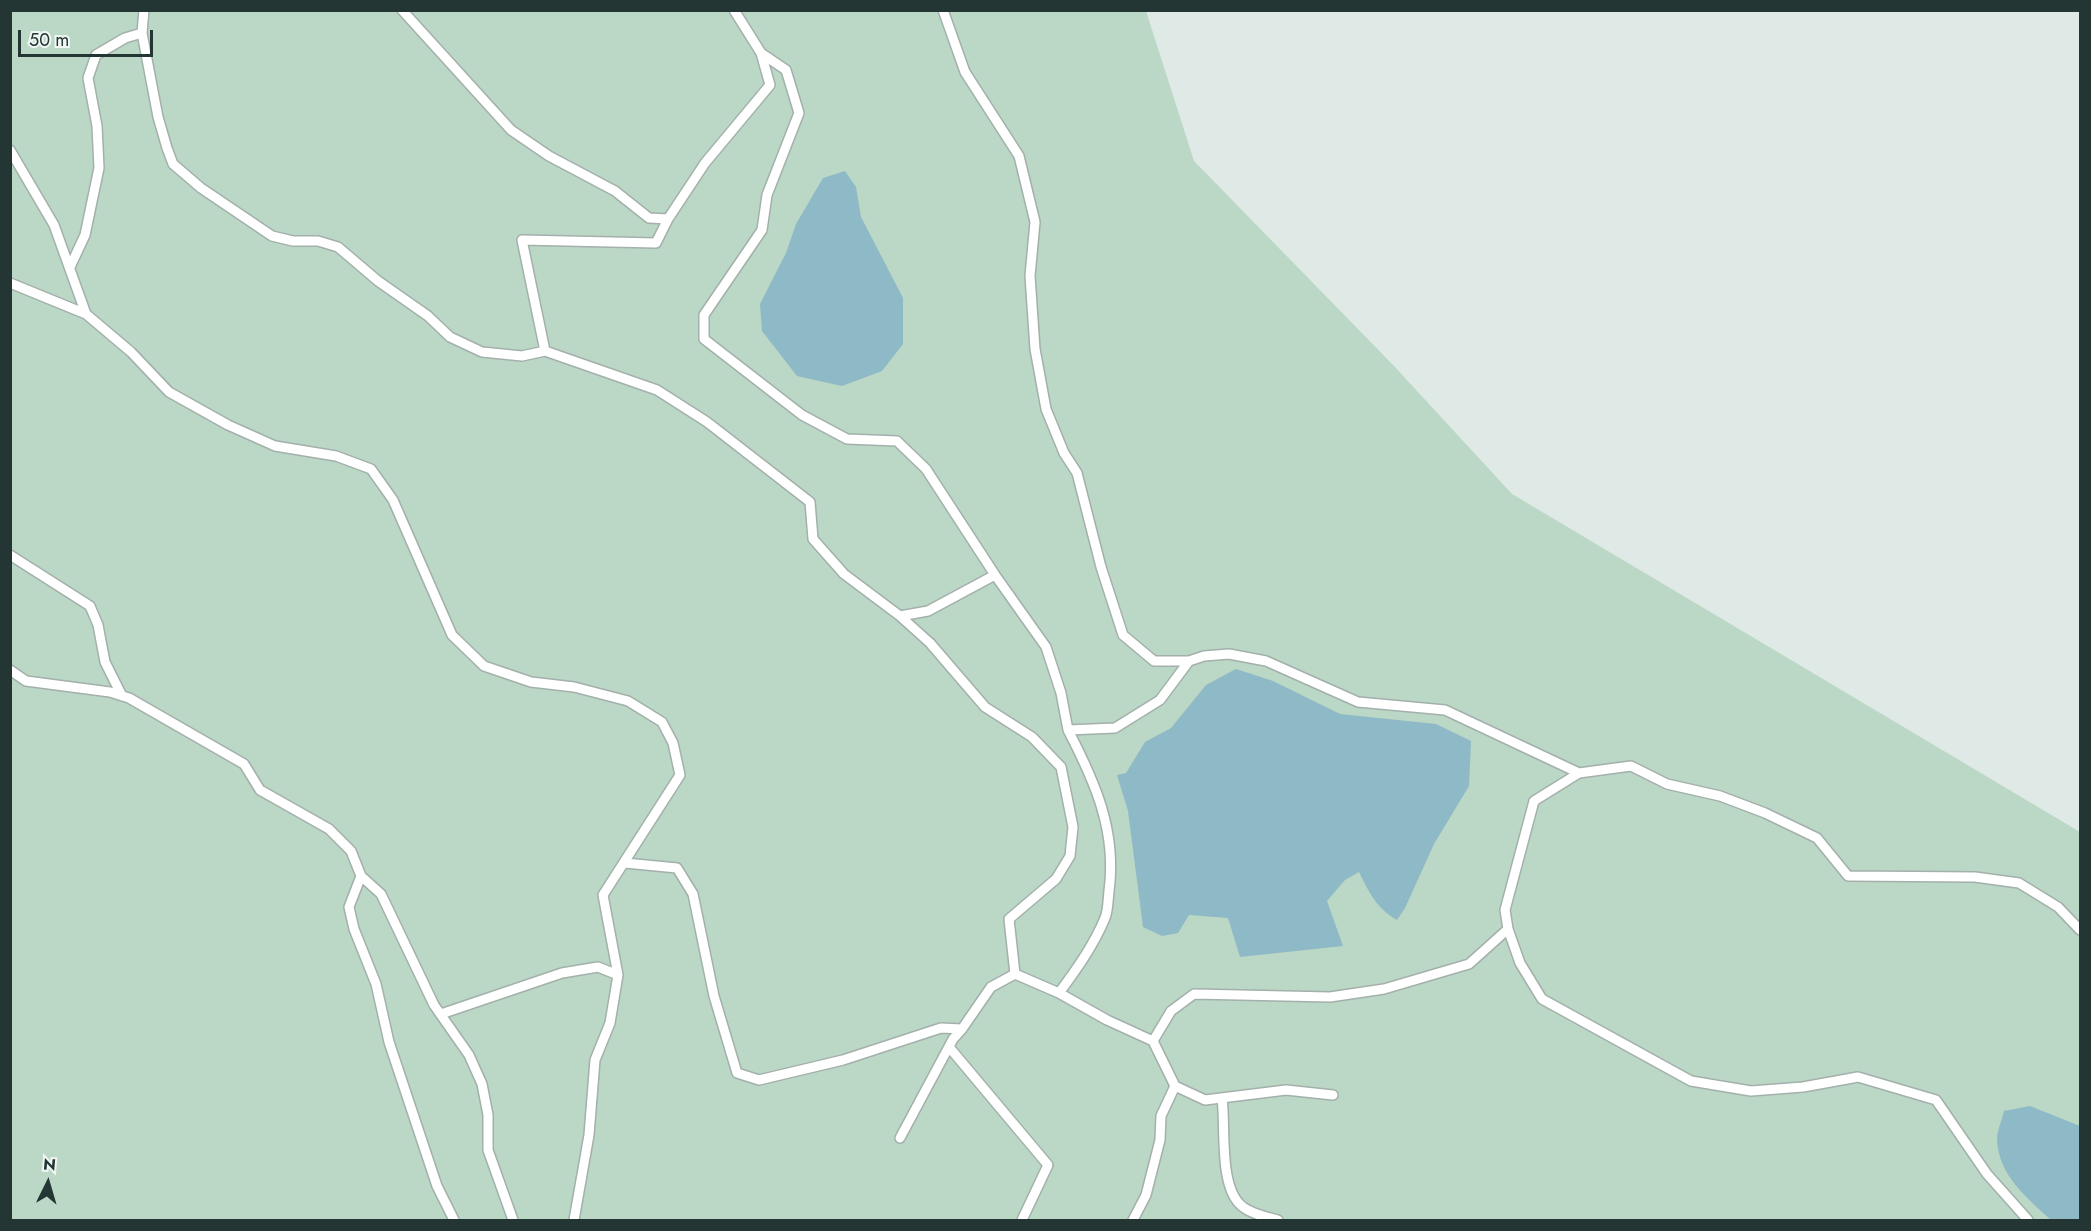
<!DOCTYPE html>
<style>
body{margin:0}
#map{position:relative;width:2091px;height:1231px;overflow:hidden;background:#dfe9e5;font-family:Jost,sans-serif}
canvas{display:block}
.frame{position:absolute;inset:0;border:12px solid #233633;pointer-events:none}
.north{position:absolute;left:18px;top:1153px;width:60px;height:60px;-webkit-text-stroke:4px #eff6f3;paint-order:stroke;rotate:5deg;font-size:16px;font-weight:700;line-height:24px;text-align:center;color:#233633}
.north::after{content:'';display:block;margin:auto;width:21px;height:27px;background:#233633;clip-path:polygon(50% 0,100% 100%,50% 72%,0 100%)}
.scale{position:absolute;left:18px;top:30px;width:135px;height:27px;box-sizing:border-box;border:3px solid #233633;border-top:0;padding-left:8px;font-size:18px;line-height:21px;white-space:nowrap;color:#233633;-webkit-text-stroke:4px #eff6f3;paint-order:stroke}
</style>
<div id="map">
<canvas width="2091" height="1231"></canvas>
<div class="frame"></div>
<div class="north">N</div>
<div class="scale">50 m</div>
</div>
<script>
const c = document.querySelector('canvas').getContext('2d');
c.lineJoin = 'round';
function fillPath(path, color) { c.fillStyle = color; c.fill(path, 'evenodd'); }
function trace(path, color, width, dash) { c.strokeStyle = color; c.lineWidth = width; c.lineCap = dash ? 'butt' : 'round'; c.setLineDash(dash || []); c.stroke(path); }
fillPath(new Path2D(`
 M10 11H1146L1194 161 1394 366 1512 494 2080 832V1220H11Z`), '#bbd7c5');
fillPath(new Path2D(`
 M845 171 856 187 861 217 903 298V344L882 371 842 386 797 376 762 331 760 304 786 253 796 224 823 178Z
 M1236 669 1273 681 1340 714 1436 724 1471 741 1469 786 1434 844 1405 908 1397 920C1376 908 1369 892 1359 872L1345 880 1327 901 1343 946 1240 957 1228 918 1189 915 1178 933 1162 936 1143 927 1128 811 1117 775 1126 773 1145 742 1171 728 1206 685Z
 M2030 1106 2080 1126V1220H2051C2027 1198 1998 1175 1997 1139 1997 1131 2002 1120 2004 1111Z`), '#8eb9c7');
const lane = new Path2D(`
 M144 10 142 33 158 117 167 148 173 164 201 188 272 236 293 241H318L338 247 378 281 428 316 450 337 482 352 522 356 545 351 522 240 656 243 668 219
 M402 10 511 130 549 156 615 191 649 218 668 219 705 163 770 85 761 53 734 10
 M943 10 965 72 1019 156 1035 222 1030 276 1035 349 1046 409 1064 453 1077 473 1101 567 1123 635 1154 661H1189L1204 656 1229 654 1266 661 1358 702 1445 710 1579 773 1631 766 1667 784 1720 796 1765 813 1817 838 1848 876 1975 877 2019 883 2058 907 2080 930
 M761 53 786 70 799 113 767 195 762 230 704 315V339L802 415 847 439 897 441 926 469 995 575 1046 647 1061 693 1068 730 1115 728 1160 700 1189 661
 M10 150 54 225 86 314
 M70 267 85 235 99 168 97 126 88 78 96 55 125 38 142 33
 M10 283 86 314 131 352 169 392 228 425 275 446 336 456 371 469 393 500 452 635 484 666 531 682 574 687 628 701 662 722 673 743 680 775 603 895 618 975
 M545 351 657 390 707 422 810 502 813 539 844 574 900 616 928 611 995 575
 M10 555 90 606 98 625 105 662 122 696
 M900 616 930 643 985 707 1032 737 1061 767 1073 827 1070 856 1056 879 1009 919 1015 974 1059 993C1076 970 1094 945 1105 918 1108 911 1108 900 1109 891 1117 831 1095 782 1068 730
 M10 670 26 681 110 692 129 698 244 764 260 790 329 829 351 851 361 876 349 907 354 929 376 984 389 1042 437 1186 454 1220
 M625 863 677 868 693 894 714 996 737 1073 759 1080 843 1060 941 1028 962 1029 991 987 1015 974
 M361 876 381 894 434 1005 469 1055 482 1084 488 1115V1150L513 1220
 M1508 929 1520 963 1542 999 1691 1081 1751 1091 1803 1087 1858 1077 1936 1100 1987 1174 2028 1220
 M1059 993 1107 1020 1153 1041 1175 1086 1161 1116 1160 1140 1146 1195 1133 1220
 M441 1014 562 973 598 967 618 975 610 1023 595 1060 589 1135 574 1220
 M1153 1041 1171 1011 1194 994 1330 997 1384 989 1469 964 1508 929 1505 910 1534 801 1579 773
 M949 1047 1048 1165 1022 1220
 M1175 1086 1205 1100 1286 1090 1333 1095
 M1222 1098C1226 1126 1218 1189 1243 1207 1252 1214 1266 1217 1278 1220
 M900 1138 953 1039 962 1029`);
trace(lane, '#a3b0ac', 12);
trace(lane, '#fff', 9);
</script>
